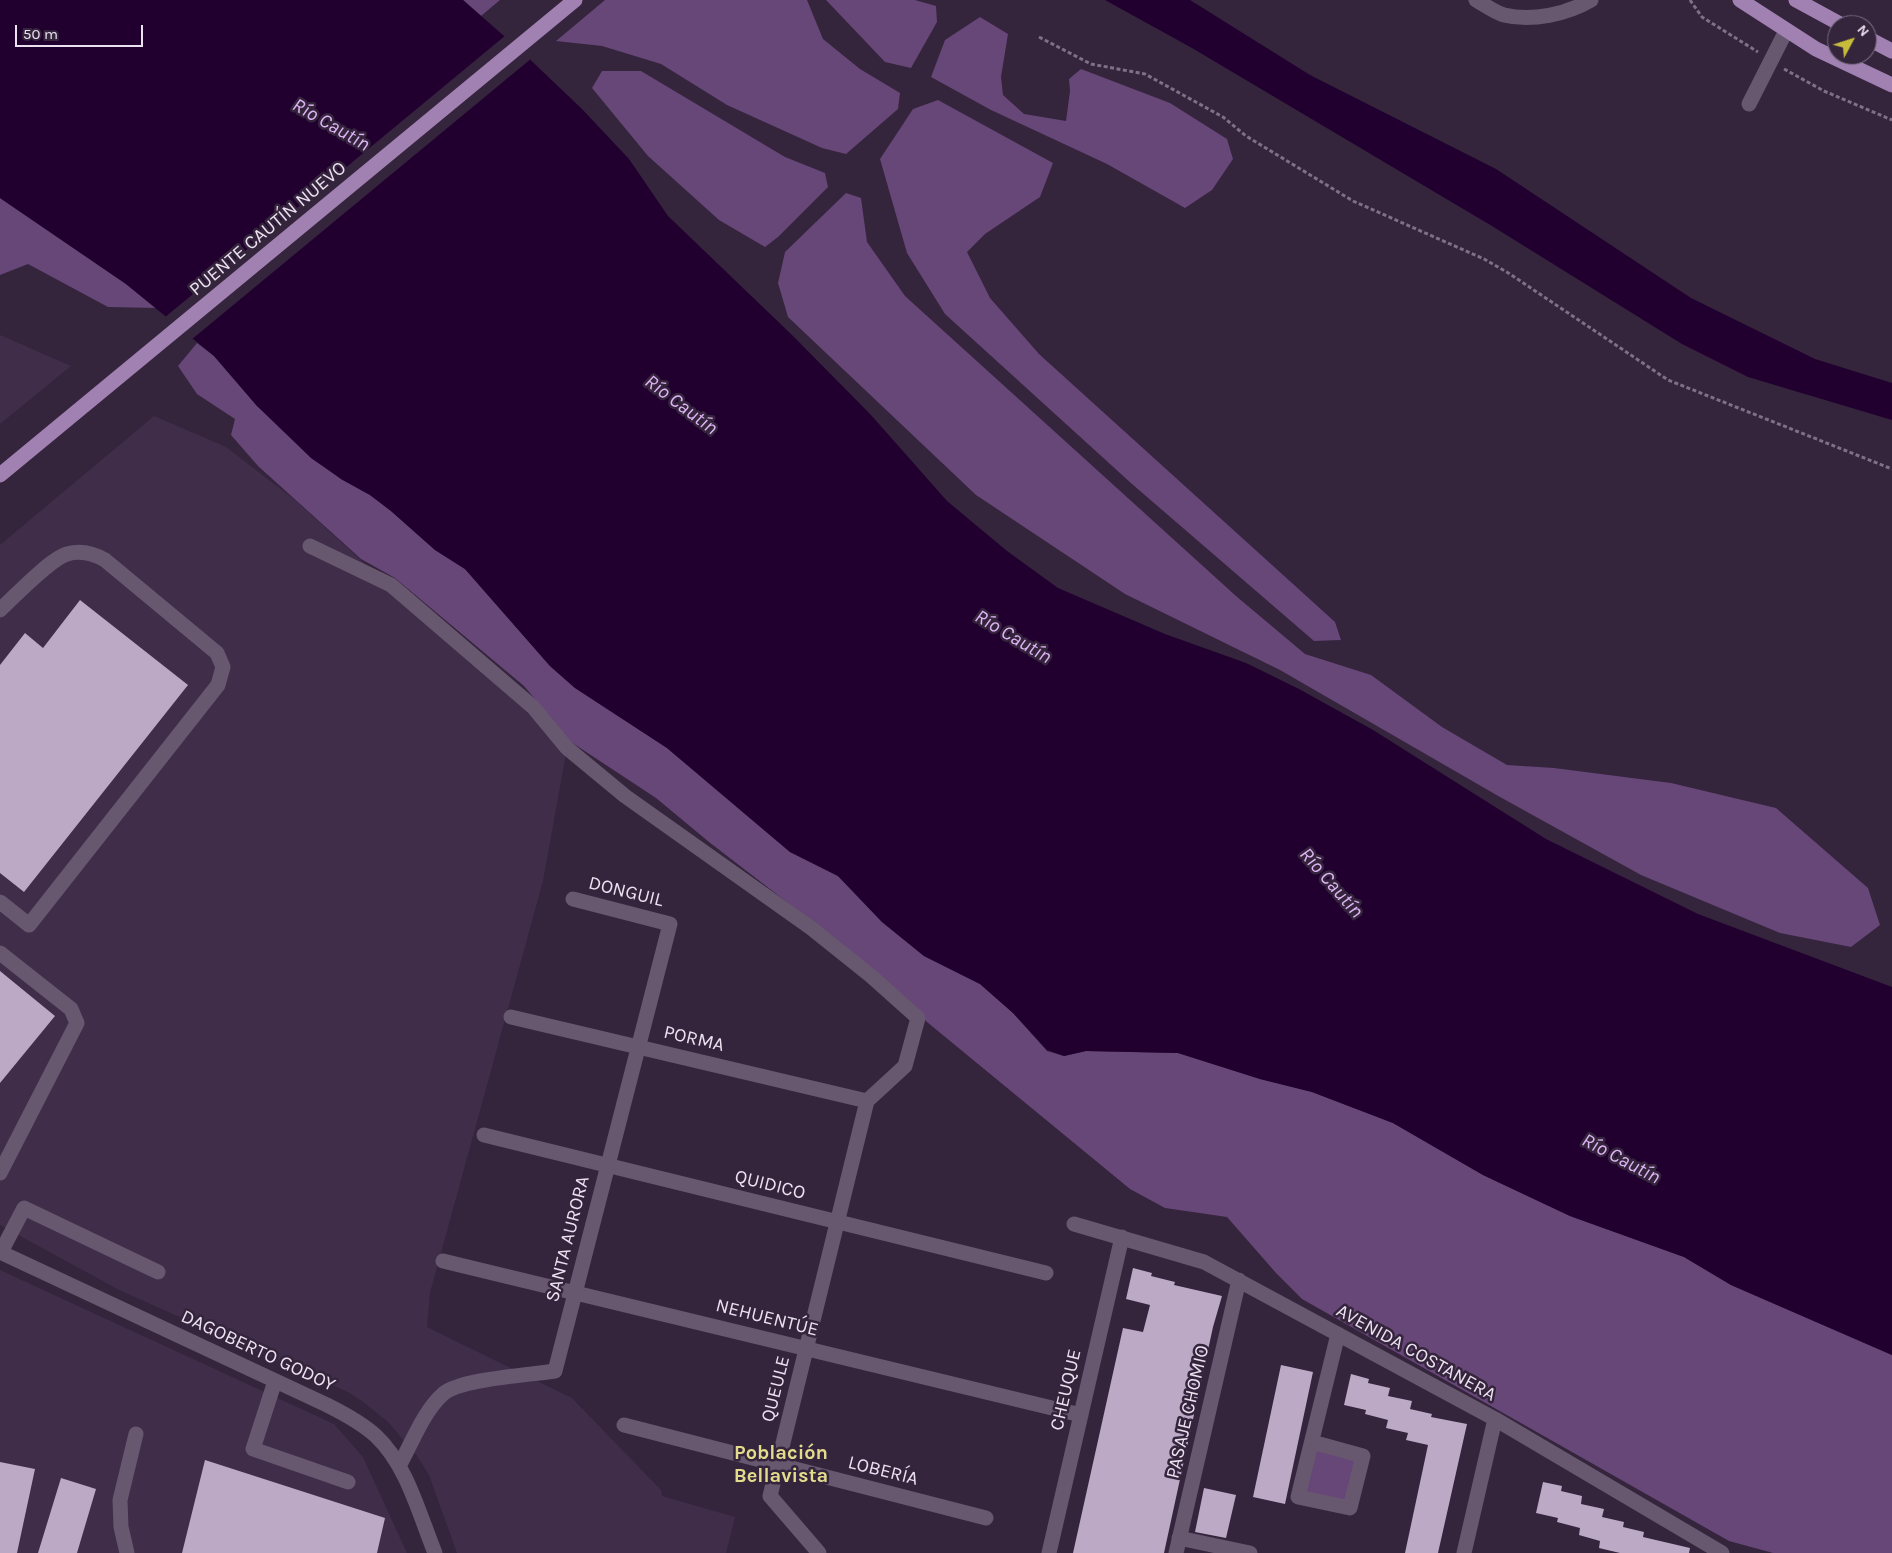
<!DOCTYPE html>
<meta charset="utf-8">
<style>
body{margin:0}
#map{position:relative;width:1892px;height:1553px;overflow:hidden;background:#34243c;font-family:Karla,sans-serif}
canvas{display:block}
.north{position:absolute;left:1827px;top:15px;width:50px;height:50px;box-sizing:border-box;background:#34243c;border:1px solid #7d7084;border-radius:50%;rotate:50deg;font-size:14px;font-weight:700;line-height:20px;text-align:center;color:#ebe1f0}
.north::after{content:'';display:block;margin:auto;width:18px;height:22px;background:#c7bb3b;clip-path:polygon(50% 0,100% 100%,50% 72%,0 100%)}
.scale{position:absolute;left:15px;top:25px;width:128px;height:22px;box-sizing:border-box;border:2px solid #ebe1f0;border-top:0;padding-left:6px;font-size:15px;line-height:18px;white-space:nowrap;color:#ebe1f0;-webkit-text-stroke:4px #34243c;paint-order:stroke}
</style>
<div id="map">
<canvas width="1892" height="1553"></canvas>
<div class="north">N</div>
<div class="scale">50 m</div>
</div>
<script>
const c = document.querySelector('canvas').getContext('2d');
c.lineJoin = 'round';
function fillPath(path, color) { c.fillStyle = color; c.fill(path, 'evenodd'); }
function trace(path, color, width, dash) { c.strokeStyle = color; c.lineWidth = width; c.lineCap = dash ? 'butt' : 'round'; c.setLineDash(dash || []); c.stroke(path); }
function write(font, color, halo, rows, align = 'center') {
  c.font = font + ' Karla,sans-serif'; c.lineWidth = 5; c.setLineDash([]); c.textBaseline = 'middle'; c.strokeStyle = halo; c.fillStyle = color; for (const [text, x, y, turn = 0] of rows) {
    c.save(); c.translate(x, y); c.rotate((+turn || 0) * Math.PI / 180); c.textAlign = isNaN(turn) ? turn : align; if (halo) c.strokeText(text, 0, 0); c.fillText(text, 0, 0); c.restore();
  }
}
fillPath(new Path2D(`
 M0 335 71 366 0 424Z
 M154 416 226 447 295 500 567 748 543 881 430 1293 427 1327 572 1398 661 1490 662 1496 735 1517 726 1553H457L429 1475 417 1456 388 1422 362 1401 348 1392 119 1290 0 1225V545Z
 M0 1270 334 1424 363 1457 407 1553H0Z`), '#402d49');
fillPath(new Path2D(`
 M463 0H500L481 16Z
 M605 0H807L823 39 860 69 900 93 898 109 846 154 822 148 727 105 661 64 602 46 556 41Z
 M826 0H915L936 6 937 22 911 68 885 62Z
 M980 17 1008 34 1001 77 1003 95 1024 114 1066 121 1070 91 1069 79 1081 69 1170 103 1227 139 1233 159 1212 190 1185 208 1107 164 991 110 931 77 945 40Z
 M602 71H641L785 157 825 173 828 187 778 237 765 247 719 220 648 156 592 88Z
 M938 100 1053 163 1040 197 985 234 967 252 990 298 1039 354 1335 622 1341 640 1314 641 1132 484 945 314 907 253 880 159 913 109Z
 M846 193 861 198 867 242 905 296 1236 596 1305 654 1371 675 1442 727 1507 765 1554 768 1671 783 1776 808 1868 888 1880 925 1851 947 1780 933 1641 875 1500 797 1280 670 1125 594 976 495 788 317 778 283 785 252Z
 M0 198 126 284 156 308 108 307 28 264 0 275Z
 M197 343 214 356 257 406 341 479 370 495 391 511 435 550 465 569 550 666 575 688 667 748 790 852 838 876 882 922 924 956 980 984 1013 1013 1047 1051 1064 1056 1086 1051 1178 1053 1260 1079 1312 1092 1393 1123 1483 1175 1570 1216 1684 1257 1731 1285 1892 1355V1553H1773L1729 1541 1302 1299 1276 1273 1227 1217 1165 1208 1130 1189 927 1022 899 993 814 923 709 842 656 798 571 742 524 686 395 578 361 559 258 466 231 435 235 419 197 394 178 366Z
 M1314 1448 1359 1458 1348 1504 1302 1494Z`), '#674678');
fillPath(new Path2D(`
 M0 0H463L520 50 582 109 629 159 668 216 792 335 871 415 947 501 1007 551 1058 588 1165 634 1246 663 1299 689 1373 730 1546 839 1698 914 1892 987V1355L1731 1285 1684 1257 1570 1216 1483 1175 1393 1123 1312 1092 1260 1079 1178 1053 1086 1051 1064 1056 1047 1050 1013 1013 980 984 924 956 882 922 838 876 790 852 667 748 575 688 550 666 465 569 435 550 391 511 370 495 341 479 311 458 257 406 214 356 126 284 0 198Z
 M1105 0H1190L1310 75 1496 169 1691 298 1815 359 1892 383V420L1748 377 1682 344 1492 226 1192 48Z`), '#21002f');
fillPath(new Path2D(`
 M506 35 532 58 191 340 164 318Z`), '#34243c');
fillPath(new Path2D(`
 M80 600 188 685 24 892 0 873V665L25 633 43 648Z
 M0 971 55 1016 0 1083Z
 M1133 1268 1152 1273 1151 1276 1175 1282 1174 1285 1222 1296 1213 1327 1164 1553H1073L1123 1328 1143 1332 1150 1305 1126 1299Z
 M1281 1365 1313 1372 1285 1504 1253 1497Z
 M1351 1374 1369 1379 1368 1383 1390 1388 1388 1396 1412 1401 1410 1409 1432 1414 1431 1417 1467 1424 1438 1553H1405L1428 1445 1406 1440 1408 1433 1386 1428 1388 1420 1365 1414 1366 1410 1344 1405Z
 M205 1460 385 1518 377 1553H182Z
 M0 1462 35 1469 17 1553H0Z
 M61 1478 96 1489 77 1553H38Z
 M1543 1482 1562 1486 1561 1491 1582 1496 1581 1504 1604 1509 1602 1517 1624 1522 1623 1527 1644 1532 1643 1537 1690 1548 1689 1553H1620L1599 1548 1600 1541 1579 1535 1580 1528 1557 1522 1558 1518 1536 1513Z
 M1204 1488 1236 1495 1226 1538 1195 1532Z`), '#bca9c6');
trace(new Path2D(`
 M1690 0 1702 17 1758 52
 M1039 37 1091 64 1145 74 1223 117 1246 136 1353 201 1484 259 1510 274 1668 380 1892 469
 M1784 69 1824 91 1892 120`), '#7e7185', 3, [4, 2.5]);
trace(new Path2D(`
 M1476 0C1485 5 1494 12 1504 15 1532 22 1567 14 1591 0
 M1749 104 1786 31
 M310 546 391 585 533 707 567 748 625 796 811 928 871 976 918 1018 905 1066 867 1101
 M0 610C15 596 50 559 67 554 80 550 93 553 105 560L217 653 223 667 218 685 29 925 0 902
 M0 953 71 1009 77 1023 0 1173
 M511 1017 867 1101
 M484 1135 1046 1273
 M1074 1224 1204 1262 1495 1419 1722 1553
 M0 1252 327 1405C345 1414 362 1423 376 1436 407 1465 419 1514 435 1553
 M1 1252 24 1208 158 1272
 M443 1261 1081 1415
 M275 1381 253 1449 348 1482
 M624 1425 986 1518
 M1312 1442 1363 1456 1350 1508 1298 1497 1338 1334
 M399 1466C412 1443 423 1412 443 1394 460 1379 530 1375 555 1371L670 924 573 899
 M1179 1538 1250 1553
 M127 1553 121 1527 120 1500 136 1434
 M819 1553 770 1496 867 1101
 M1049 1553 1122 1237
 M1176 1553 1239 1280
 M1464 1553 1495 1419`), '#67576f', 15);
trace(new Path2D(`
 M1740 0 1816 49 1892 85
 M1796 0 1842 25
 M1867 38 1892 51
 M0 475 575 0`), '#a180b2', 15);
write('19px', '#ebe1f0', '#34243c', [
 ["PUENTE CAUTÍN NUEVO",268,229,-40],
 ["DONGUIL",626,892,14],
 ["PORMA",694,1039,13],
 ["QUIDICO",770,1185,14],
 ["SANTA AURORA",568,1239,-76],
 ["NEHUENTÚE",767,1318,14],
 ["DAGOBERTO GODOY",258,1351,25],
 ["AVENIDA COSTANERA",1416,1353,29],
 ["QUEULE",776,1389,-76],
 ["CHEUQUE",1066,1390,-77],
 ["PASAJE CHOMIO",1188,1412,-77],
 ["LOBERÍA",883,1471,14]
]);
write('italic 20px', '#dfb4f5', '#34243c', [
 ["Río Cautín",331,125,30],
 ["Río Cautín",681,405,37],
 ["Río Cautín",1013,637,31],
 ["Río Cautín",1331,883,49],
 ["Río Cautín",1621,1159,28]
]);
write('bold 20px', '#e3dc8d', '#34243c', [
 ["Población",781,1453],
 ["Bellavista",781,1476]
]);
</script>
